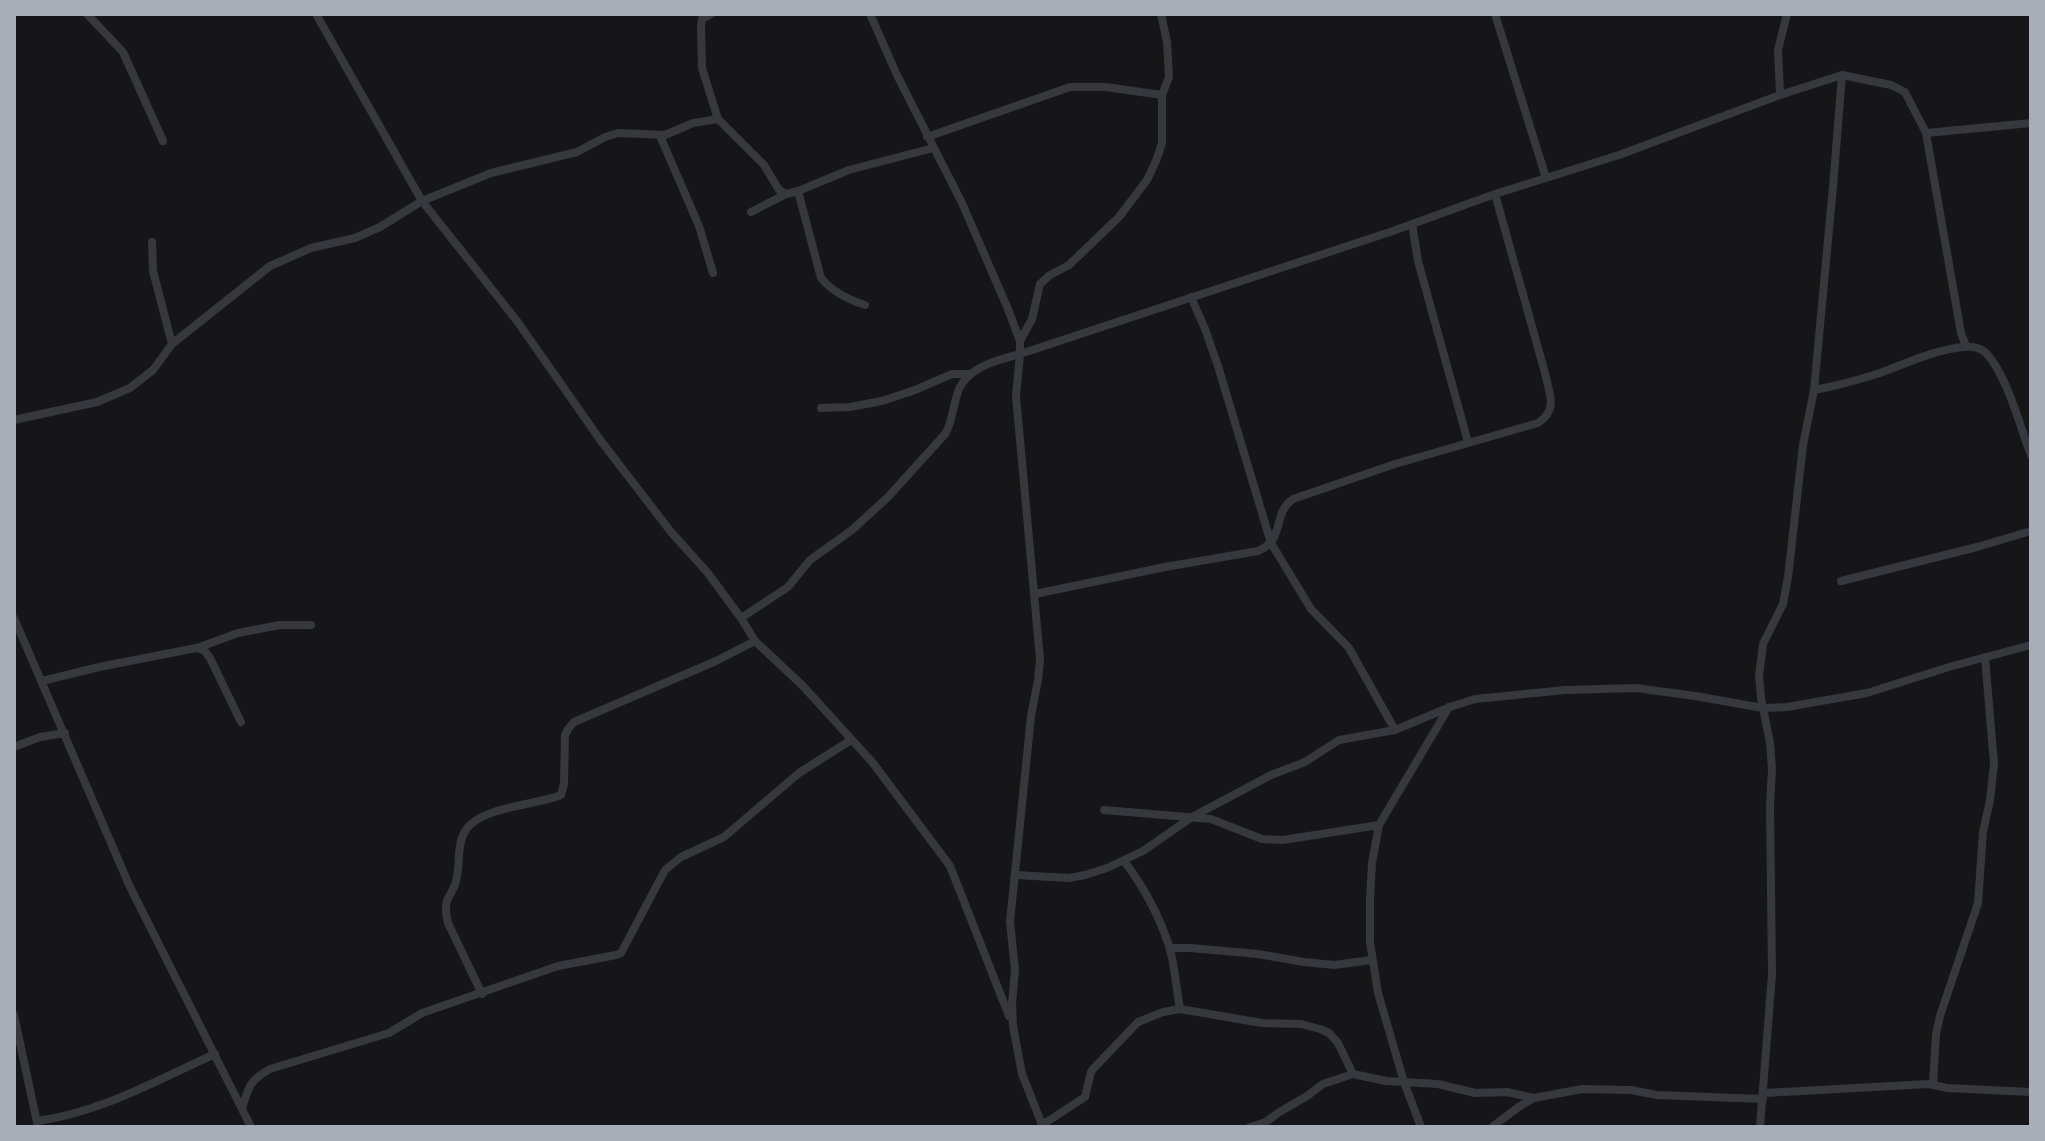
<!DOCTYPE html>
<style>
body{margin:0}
#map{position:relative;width:2045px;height:1141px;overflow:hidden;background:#161618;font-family:"Open Sans",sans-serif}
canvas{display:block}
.frame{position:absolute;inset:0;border:16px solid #a8adb8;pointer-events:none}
</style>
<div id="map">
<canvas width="2045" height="1141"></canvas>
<div class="frame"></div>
</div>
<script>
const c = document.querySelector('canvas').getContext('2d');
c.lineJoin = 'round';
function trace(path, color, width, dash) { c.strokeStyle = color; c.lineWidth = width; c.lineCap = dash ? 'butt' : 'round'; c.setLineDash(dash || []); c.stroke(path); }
trace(new Path2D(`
 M87 14 123 52 163 141
 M316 14 422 201 517 321 601 441 671 532 707 572 741 618 755 641 803 686 873 763 950 866 1009 1016
 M711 14 702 19 701 26 702 68 718 119
 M1495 14 1546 178
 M1780 95 1842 75 1891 85 1905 92 1926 133 1961 333 1966 346
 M1926 133 2031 123
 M660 136 699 226 713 273
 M927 137 1070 87H1106L1162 95
 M798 191 821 278C832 291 849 300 865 305
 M751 212 786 194
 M1412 224 1418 261 1468 442
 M152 242 153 271 172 344
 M1191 297 1205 329 1218 366 1271 543 1311 609 1349 648 1395 730
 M1020 341 1032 319 1040 284 1050 275 1069 265 1119 217 1147 180 1156 161 1162 143V95L1169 77 1167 42 1161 14
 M1814 390C1836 386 1858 380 1880 373 1907 363 1934 350 1963 347 1971 346 1980 347 1986 353 2007 375 2020 427 2031 455
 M821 408 850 407 882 401 915 390 952 374H970
 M14 420 97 402 130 388 153 370 172 344 270 266 311 248 355 238 380 227 422 201 491 173 577 152 605 137 618 133 665 135 693 123 718 119 764 165 779 190 786 194 798 191 849 170 933 148
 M1841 581 1977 547 2031 531
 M1035 594 1165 567 1258 551C1286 539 1272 513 1293 499L1395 464 1538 423C1559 409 1549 394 1545 373L1495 194
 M14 618 130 887 251 1127
 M741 618 788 587 810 560 852 530 888 497 946 433C952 420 953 408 957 395 964 368 997 360 1020 354V341L1008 309 962 203 897 75 870 14
 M197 648 238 633 280 625H311
 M42 681 99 667 196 648 204 650 210 658 241 722
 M14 747 40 737 65 733
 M1104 810 1211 819 1262 839 1283 840 1379 825
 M1124 861C1143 886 1159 915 1169 946 1175 965 1176 988 1180 1009
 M1016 875 1069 878 1085 875 1107 868 1143 851 1192 817 1271 775 1305 762 1339 740 1395 730 1450 707 1475 699 1565 690 1636 688 1695 696 1763 708 1787 707 1867 693 1949 667 2031 645
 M1170 948H1191L1258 954 1304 962 1334 965 1372 960
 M482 994 448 923C441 893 454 899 457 876 460 862 457 846 464 833 478 806 534 806 561 795L564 784 565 735 568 729 574 722 716 661 755 641
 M14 1015 38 1127
 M1933 1084 1936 1034 1940 1016 1978 903 1983 832 1990 800 1994 764 1985 657
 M1764 1093 1929 1084 1947 1088 2031 1092
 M242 1109C248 1087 250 1080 270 1069L389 1033 422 1013 558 966 616 955 621 953 665 870 681 857 724 837 799 773 851 740
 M37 1121C100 1113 157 1080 215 1054
 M1042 1125 1085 1097 1091 1072 1094 1068 1138 1022 1163 1012 1180 1009 1262 1023 1301 1024 1320 1029 1329 1033 1338 1043 1353 1074
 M1043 1127 1022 1074 1013 1026 1012 1004 1015 970 1010 922 1031 716 1038 680 1040 659 1016 396 1020 354 1390 232 1495 194 1619 155 1780 95 1778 50 1787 14
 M1250 1127 1266 1122 1278 1113 1307 1096 1323 1084 1353 1074 1386 1081 1438 1084 1475 1093 1507 1092 1534 1098
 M1421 1127 1404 1082 1378 993 1370 942V899L1372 863 1379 825 1449 707
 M1492 1127 1520 1106 1534 1098 1582 1089 1631 1090 1657 1095 1763 1099
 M1760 1127 1772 974 1770 805 1772 769 1770 743 1761 698 1759 676 1763 644 1783 604 1788 577 1803 445 1814 390 1833 187 1842 75`), '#37383d', 8);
</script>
